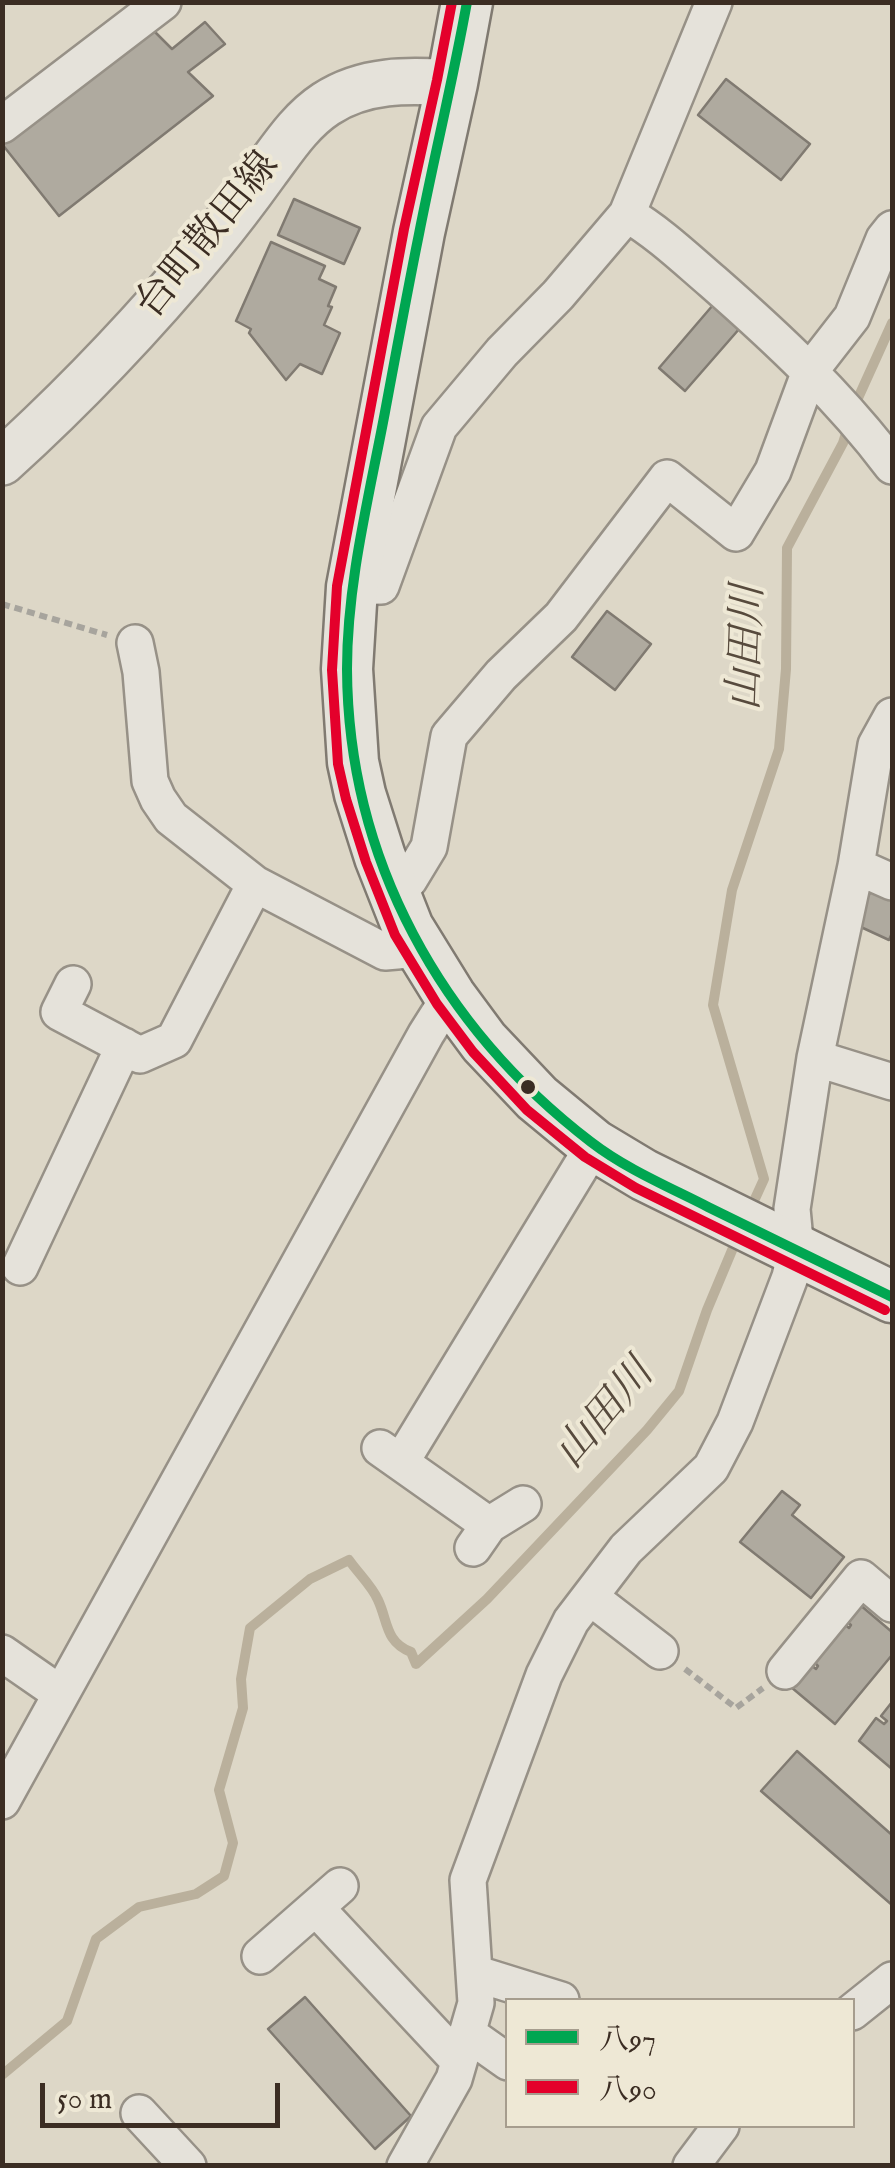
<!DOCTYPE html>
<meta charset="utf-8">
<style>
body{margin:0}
#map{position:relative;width:895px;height:2168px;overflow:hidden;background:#ddd7c7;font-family:"IM FELL English","Noto Serif JP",serif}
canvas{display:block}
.frame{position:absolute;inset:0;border:5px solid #3b2d23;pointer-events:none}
.legend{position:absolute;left:505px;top:1998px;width:350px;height:130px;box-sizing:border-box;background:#eee8d5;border:2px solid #a69d8e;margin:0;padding:12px 18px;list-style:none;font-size:30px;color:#3b2d23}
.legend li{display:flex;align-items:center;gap:20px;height:50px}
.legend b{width:50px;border:2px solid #a69d8e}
.scale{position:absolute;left:40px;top:2083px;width:240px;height:45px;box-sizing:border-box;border:5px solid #3b2d23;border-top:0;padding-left:12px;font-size:30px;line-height:35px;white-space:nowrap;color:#3b2d23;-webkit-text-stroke:8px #eee8d5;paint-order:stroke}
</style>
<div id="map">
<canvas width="895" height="2168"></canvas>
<div class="frame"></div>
<ul class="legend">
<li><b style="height:12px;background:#00a651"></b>八97</li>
<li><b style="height:12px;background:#e4002b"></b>八90</li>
</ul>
<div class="scale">50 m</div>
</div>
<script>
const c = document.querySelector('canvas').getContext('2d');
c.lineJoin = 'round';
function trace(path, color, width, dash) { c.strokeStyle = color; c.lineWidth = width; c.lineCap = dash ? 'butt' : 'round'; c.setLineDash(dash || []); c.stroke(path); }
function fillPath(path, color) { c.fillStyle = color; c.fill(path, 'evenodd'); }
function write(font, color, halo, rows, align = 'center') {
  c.font = font + ' "IM FELL English","Noto Serif JP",serif'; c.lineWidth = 8; c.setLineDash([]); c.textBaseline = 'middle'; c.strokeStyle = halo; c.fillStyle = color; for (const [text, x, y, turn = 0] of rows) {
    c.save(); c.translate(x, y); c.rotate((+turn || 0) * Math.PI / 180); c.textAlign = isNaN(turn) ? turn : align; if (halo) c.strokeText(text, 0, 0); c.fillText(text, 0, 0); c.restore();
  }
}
trace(new Path2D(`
 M854 407 892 323
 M749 1212 764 1179 713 1005 732 890 779 749 786 669 787 548 843 443 849 424
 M2 2075 67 2021 96 1939 139 1907 196 1894 224 1876 233 1843 219 1790 243 1708 241 1679 250 1628 310 1579 349 1560C358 1573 372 1586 378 1600 388 1621 385 1642 411 1652L416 1664 487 1599 647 1430 679 1391 707 1310 738 1236`), '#bab09c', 10);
const building = new Path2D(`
 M205 22 225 44 188 72 213 96 59 216 2 144V138L148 25 172 49Z
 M726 79 810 144 781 180 698 115Z
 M294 199 360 228 344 264 278 235Z
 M271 242 325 266 319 279 336 287 328 306 332 307 324 325 340 333 322 374 300 364 286 380 249 333 251 329 236 321Z
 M713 305 740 328 685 391 659 368Z
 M607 611 651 644 615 690 572 657Z
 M872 889 892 898V933L889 940 850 922 866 900Z
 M782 1491 800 1505 792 1515 844 1557 811 1598 740 1542Z
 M859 1604 892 1632V1655L835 1724 791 1687 807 1662 816 1669 818 1666 813 1661 842 1622 849 1628 851 1625 846 1621Z
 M892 1702V1769L859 1741 876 1718 884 1724 887 1721 881 1716Z
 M797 1751 892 1835V1905L761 1791Z
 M305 1997 411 2116 375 2149 268 2029Z`);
fillPath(building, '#afaa9f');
trace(building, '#807a71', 2.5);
const minor = new Path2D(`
 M2 125 163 2
 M627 214C659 233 685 258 713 282 778 339 840 397 892 466
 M352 587 381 586 439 427 502 352 558 295 627 214 714 2
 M135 643 141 672 150 781 158 799 171 818 255 884 385 952 420 949
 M856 866 892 882
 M394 894 409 880 429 847 449 736 501 675 561 617 667 478 736 533 773 471 810 371 852 317 884 239 892 229
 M73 984 59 1012 140 1055 174 1040 255 884
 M815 1058 892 1082
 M20 1267 124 1046
 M380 1448 489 1525
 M401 1462 594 1145
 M473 1548 489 1525 523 1504
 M590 1597 660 1651
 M2 1653 61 1694
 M785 1671 861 1578 892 1604
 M2 1801 426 1034 450 996
 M316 1908 459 2061
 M260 1956 340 1886
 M474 1973 561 2000
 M852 2012 892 1980
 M467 2033 508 2062
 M139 2113 188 2166
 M405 2166 454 2079 476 2003 468 1880 544 1675 571 1621 626 1549 711 1468 735 1422 790 1277 796 1251 792 1209 815 1058 856 866 876 745 892 716
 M691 2166 721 2126`);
const tertiary = new Path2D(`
 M2 462C76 395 145 322 209 245 228 222 247 197 265 172 283 148 300 121 326 104 364 79 408 80 452 83`);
const secondary = new Path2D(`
 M467 2 452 83 419 232 352 587 347 669 353 762 360 794 380 857 408 928 450 996 484 1042 537 1098 594 1145 644 1175 892 1297`);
trace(minor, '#979187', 40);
trace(tertiary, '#979187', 50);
trace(secondary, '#807a71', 55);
trace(new Path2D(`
 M2 604 107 635
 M685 1669 736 1708 763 1688`), '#a7a49d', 6, [8, 5]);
trace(minor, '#e5e2da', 35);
trace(tertiary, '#e5e2da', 45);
trace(secondary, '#e5e2da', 50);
trace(new Path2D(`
 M467 2C453 80 434 157 419 234 407 293 396 353 385 412 369 497 347 583 347 669 348 860 441 1027 591 1142 626 1169 669 1187 708 1207 769 1237 831 1267 892 1297`), '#00a651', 10);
trace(new Path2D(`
 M452 2 437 80 404 229 337 586 332 670 338 764 346 799 366 862 395 935 437 1004 473 1052 527 1110 585 1157 636 1188 885 1310`), '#e4002b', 10);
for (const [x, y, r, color] of [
 [528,1087,9,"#3b2d23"]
]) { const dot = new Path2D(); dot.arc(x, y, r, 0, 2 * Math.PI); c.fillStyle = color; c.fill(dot); trace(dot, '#eee8d5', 4); }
write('40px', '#3b2d23', '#eee8d5', [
 ["台町散田線",210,237,-51]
]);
write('italic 42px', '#574a3d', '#eee8d5', [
 ["山田川",750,648,-88],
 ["山田川",607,1416,-50]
]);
</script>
